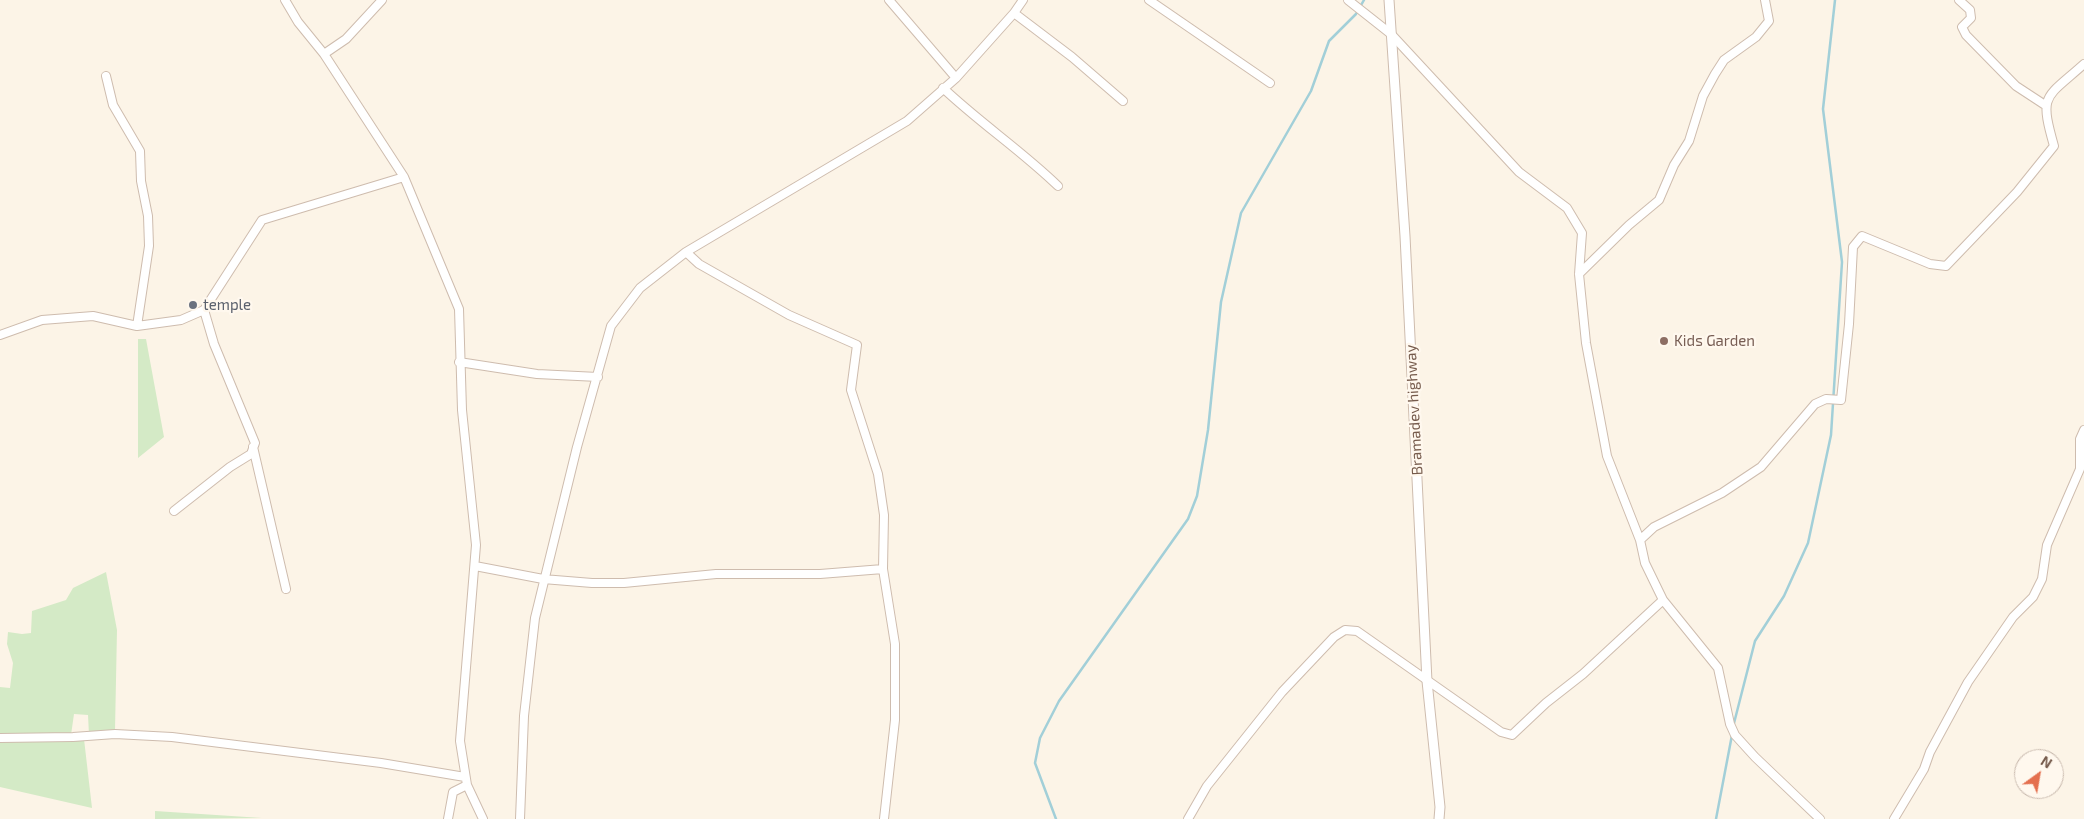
<!DOCTYPE html>
<style>
body{margin:0}
#map{position:relative;width:2084px;height:819px;overflow:hidden;background:#fcf4e7;font-family:"Exo 2",sans-serif}
canvas{display:block}
.north{position:absolute;left:2014px;top:749px;width:50px;height:50px;box-sizing:border-box;background:#fff8ee;border:1px solid #c8b9ad;border-radius:50%;rotate:32deg;font-size:14px;font-weight:700;line-height:20px;text-align:center;color:#765b4c}
.north::after{content:'';display:block;margin:auto;width:18px;height:22px;background:#e4704f;clip-path:polygon(50% 0,100% 100%,50% 72%,0 100%)}
</style>
<div id="map">
<canvas width="2084" height="819"></canvas>
<div class="north">N</div>
</div>
<script>
const c = document.querySelector('canvas').getContext('2d');
c.lineJoin = 'round';
function fillPath(path, color) { c.fillStyle = color; c.fill(path, 'evenodd'); }
function trace(path, color, width, dash) { c.strokeStyle = color; c.lineWidth = width; c.lineCap = dash ? 'butt' : 'round'; c.setLineDash(dash || []); c.stroke(path); }
function write(font, color, halo, rows, align = 'center') {
  c.font = font + ' "Exo 2",sans-serif'; c.lineWidth = 4.5; c.setLineDash([]); c.textBaseline = 'middle'; c.strokeStyle = halo; c.fillStyle = color; for (const [text, x, y, turn = 0] of rows) {
    c.save(); c.translate(x, y); c.rotate((+turn || 0) * Math.PI / 180); c.textAlign = isNaN(turn) ? turn : align; if (halo) c.strokeText(text, 0, 0); c.fillText(text, 0, 0); c.restore();
  }
}
fillPath(new Path2D(`
 M138 339H146L164 437 138 458Z
 M106 572 117 630 115 730 89 735 88 715 74 714 71 735 0 737V687L10 688 13 663 7 644 8 632 22 634 31 633 32 611 66 600 73 588Z
 M0 739H84L92 808 0 787Z
 M155 811 262 818 155 819Z`), '#d4eac6');
trace(new Path2D(`
 M1733 727 1755 641 1784 596 1808 543 1831 435 1842 262 1823 109 1835 0
 M1056 819 1035 763 1040 738 1059 701 1188 519 1197 496 1208 430 1221 302 1241 213 1311 91 1329 41 1356 14 1364 0
 M1716 819 1732 735`), '#a2cfd8', 2.5);
const minor = new Path2D(`
 M285 0 298 22 324 54 404 177 459 309 462 410 476 545 460 741 467 785 483 819
 M889 0 956 78
 M1149 0 1270 83
 M1348 0 1391 34 1519 172 1567 208 1582 233 1579 274 1586 343 1607 456 1640 540
 M1959 0 1970 10 1971 18 1962 27 1966 35 2016 86 2045 105
 M1014 13 1072 57 1123 101
 M324 54 346 39 382 0
 M106 76 113 105 140 151 141 181 148 216 149 246 137 326
 M943 88C980 123 1022 151 1058 186
 M686 252 699 264 789 315 857 345 851 390 878 474 884 515 883 569 895 644V720L884 819
 M1579 274 1629 225 1659 200 1674 165 1689 141 1703 96 1715 74 1724 60 1756 37 1769 21 1765 0
 M0 335 42 320 93 316 137 326 181 320 204 310 262 220 404 177
 M459 362 537 374 598 377
 M253 447 286 589
 M174 511 230 467 251 454 255 443 214 344 204 310
 M475 566 543 579 592 583H624L716 574H820L883 569
 M1663 600 1718 668 1730 724 1735 735 1755 757 1820 819
 M0 738 73 737 115 734 172 737 381 763 465 777
 M448 819 453 792 467 785
 M520 819 524 716 535 618 577 447 611 326 640 288 686 252 907 121 956 78 1014 13 1023 0
 M1188 819 1207 786 1282 692 1334 637 1345 630 1357 631 1501 732 1512 735 1546 703 1583 674 1663 600 1645 563 1640 540 1654 527 1722 493 1761 467 1815 404 1826 399 1841 400 1849 324 1853 247 1862 236 1930 264 1946 266 2017 192 2054 146C2039 93 2045 99 2084 64
 M1894 819 1924 769 1930 752 1968 682 2013 617 2033 597 2042 579 2047 545 2080 469V439L2084 430`);
const tertiary = new Path2D(`
 M1389 0 1405 236 1427 681 1440 807 1439 819`);
trace(minor, '#cebcae', 10);
trace(tertiary, '#cebcae', 11);
trace(minor, '#fff', 8);
trace(tertiary, '#fff', 9);
for (const [x, y, r, color] of [
 [193,305,5,"#6b7280"],
 [1664,341,5,"#8d6e63"]
]) { const dot = new Path2D(); dot.arc(x, y, r, 0, 2 * Math.PI); c.fillStyle = color; c.fill(dot); trace(dot, '#fff8ee', 2); }
write('15px', '#5b616d', '#fff8ee', [
 ["temple",203,305]
], 'left');
write('15px', '#785e54', '#fff8ee', [
 ["Kids Garden",1674,341]
], 'left');
write('15px', '#765b4c', '#fff8ee', [
 ["Bramadev highway",1414,410,-93]
]);
</script>
